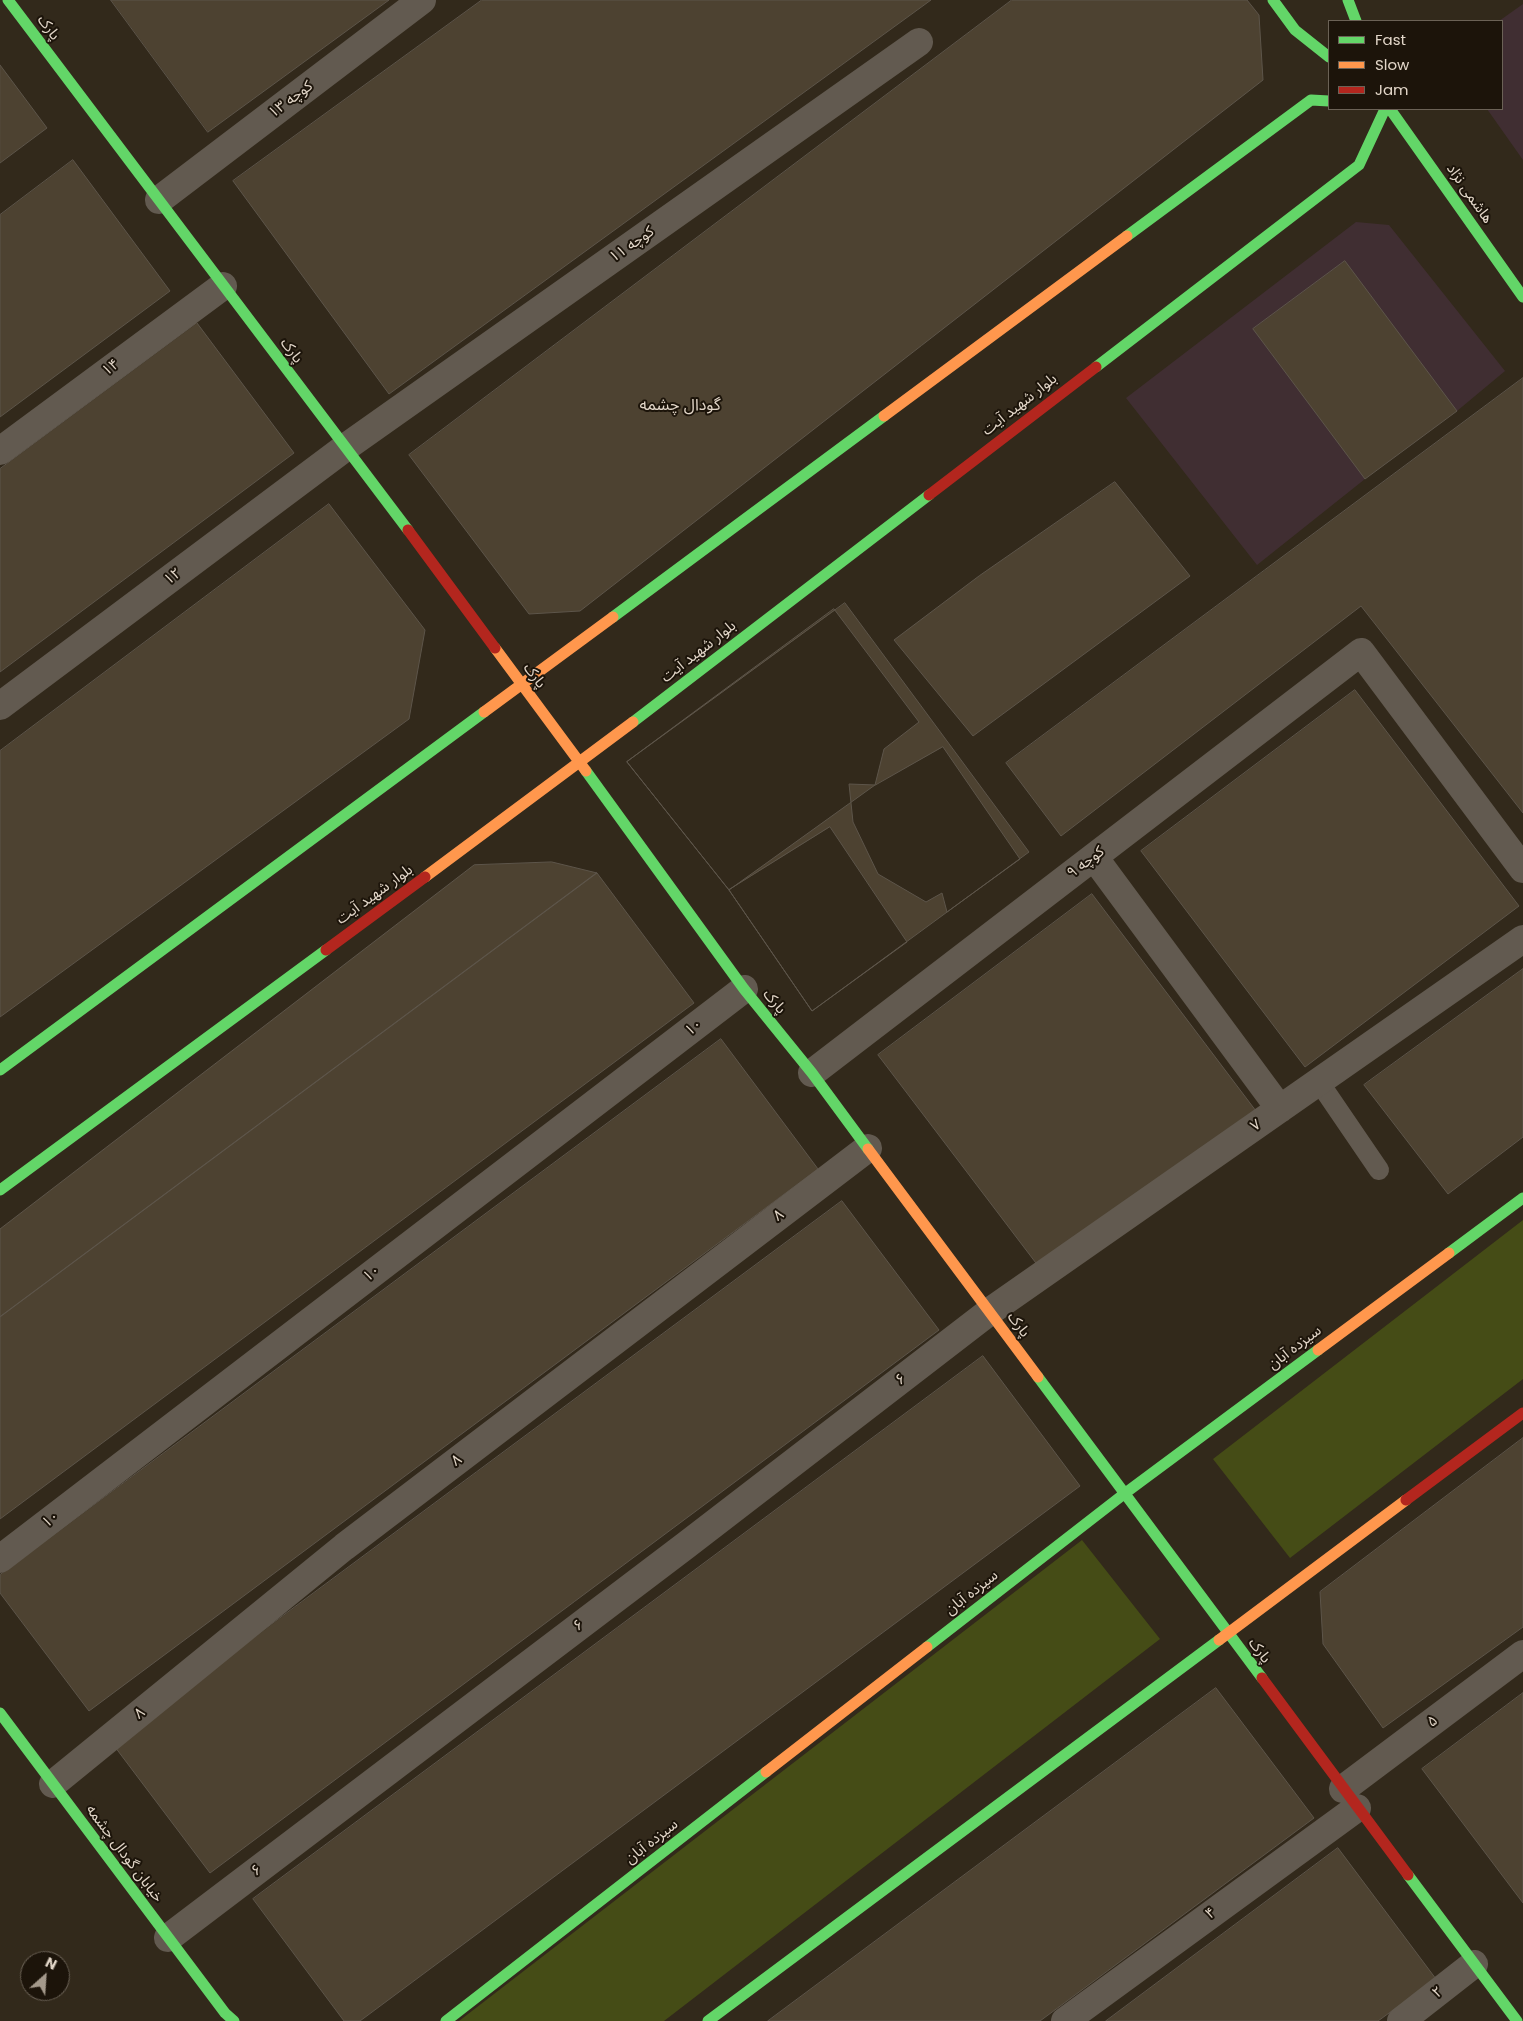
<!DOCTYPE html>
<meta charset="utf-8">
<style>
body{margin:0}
#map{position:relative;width:1523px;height:2021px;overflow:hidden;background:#32291b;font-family:Poppins,sans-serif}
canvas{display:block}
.legend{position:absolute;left:1328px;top:20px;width:175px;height:90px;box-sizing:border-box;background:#1c140a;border:1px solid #6b6256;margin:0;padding:6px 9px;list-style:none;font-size:15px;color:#e2d6c8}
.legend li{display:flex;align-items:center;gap:10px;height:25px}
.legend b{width:25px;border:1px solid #6b6256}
.north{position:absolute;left:20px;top:1951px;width:50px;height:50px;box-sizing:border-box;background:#1c140a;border:1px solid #6b6256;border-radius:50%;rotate:26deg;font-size:14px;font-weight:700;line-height:20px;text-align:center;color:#e2d6c8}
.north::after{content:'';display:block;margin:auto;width:18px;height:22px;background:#a4998b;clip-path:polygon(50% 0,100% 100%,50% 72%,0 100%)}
</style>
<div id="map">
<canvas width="1523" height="2021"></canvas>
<ul class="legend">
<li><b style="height:6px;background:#63d668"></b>Fast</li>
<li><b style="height:6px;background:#ff974d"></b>Slow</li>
<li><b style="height:6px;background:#b3261e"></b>Jam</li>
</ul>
<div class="north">N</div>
</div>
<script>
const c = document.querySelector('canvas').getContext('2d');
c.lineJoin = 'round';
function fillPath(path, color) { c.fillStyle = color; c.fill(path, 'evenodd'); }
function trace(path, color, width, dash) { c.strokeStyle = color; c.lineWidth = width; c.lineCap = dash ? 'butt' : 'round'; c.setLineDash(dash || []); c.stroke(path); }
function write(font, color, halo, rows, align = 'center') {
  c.font = font + ' Poppins,"Noto Sans Arabic",sans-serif'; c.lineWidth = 4; c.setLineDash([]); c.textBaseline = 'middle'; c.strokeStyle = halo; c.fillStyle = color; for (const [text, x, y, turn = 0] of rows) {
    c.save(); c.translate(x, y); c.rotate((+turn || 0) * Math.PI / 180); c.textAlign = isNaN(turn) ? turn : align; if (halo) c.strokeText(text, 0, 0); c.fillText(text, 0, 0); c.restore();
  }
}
fillPath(new Path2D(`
 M1523 4V160L1487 109H1502V21H1499Z
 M1356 222 1389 225 1505 371 1457 411 1365 479 1257 565 1126 398Z`), '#402e32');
fillPath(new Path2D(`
 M1523 1220V1379L1290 1558 1213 1459Z
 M1082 1540 1160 1639 664 2021H459Z`), '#454c16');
const building = new Path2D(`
 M111 0H389L208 132Z
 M482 0H931L389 394 233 181Z
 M1012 0H1247L1259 15 1263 80 580 611 529 614 409 455Z
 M0 65 47 128 0 163Z
 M73 160 170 291 0 417V215Z
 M1345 261 1457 411 1365 479 1253 329Z
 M197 323 294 453 0 672V469Z
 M1523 378V813L1361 606 1061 836 1006 763Z
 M1115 482 1190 576 973 736 894 640 979 576Z
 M329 504 425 630 409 719 0 1017V751Z
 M845 603 1029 852 812 1011 729 890 627 762Z
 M834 609 919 722 884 749 875 785 729 890 627 762Z
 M1355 690 1519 906 1305 1067 1141 851Z
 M943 747 1020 859 947 912 942 893 926 902 878 874 853 822 849 784 875 785Z
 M830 827 907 942 812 1011 729 890Z
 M552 862 597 873 0 1317V1229L474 865Z
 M597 873 694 1003 0 1519V1317Z
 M1092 894 1256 1111 1042 1271 878 1055Z
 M1523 969V1137L1448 1194 1364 1085Z
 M721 1039 818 1169 89 1711 0 1593V1575Z
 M842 1201 939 1330 210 1873 112 1743Z
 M983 1356 1080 1486 360 2021H344L253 1899Z
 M1523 1438V1627L1383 1728 1323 1644 1320 1592Z
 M1216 1688 1314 1818 1040 2021H768Z
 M1523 1693V1903L1422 1769Z
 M1338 1848 1436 1979 1378 2021H1106Z`);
fillPath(building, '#4d4231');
trace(building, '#5d554a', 1);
trace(new Path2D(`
 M1319 1082 1379 1170`), '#625a50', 20);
trace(new Path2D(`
 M159 200 422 0
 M0 451 223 286
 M0 706 346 447 919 42
 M1094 857 1280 1109
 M812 1073 1361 652 1523 869
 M0 1559 744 989
 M53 1784 344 1547 868 1148
 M1343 1789 1523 1654
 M168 1938 685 1546 989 1312 1523 939
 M1065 2021 1357 1808
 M1401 2021 1474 1964`), '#625a50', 28);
trace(new Path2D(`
 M8 0 408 530
 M1273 0 1295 30 1329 57
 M1348 0 1356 21
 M1390 109 1523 297
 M1127 236 1311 100 1329 101
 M1096 367 1359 165 1385 109
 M613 617 884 416
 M633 722 929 495
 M586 771 744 989 812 1073 868 1149
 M0 1070 484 712
 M0 1190 326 950
 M1449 1253 1523 1198
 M1038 1377 1262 1678
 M927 1647 1124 1494 1318 1350
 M0 1713 225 2013 234 2021
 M1408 1875 1517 2021
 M446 2021 766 1772
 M708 2021 1219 1640`), '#63d668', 11);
trace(new Path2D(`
 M884 416 1127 236
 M495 648 586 771
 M484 712 613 617
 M425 877 633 722
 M868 1149 1038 1377
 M1318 1350 1449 1253
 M1219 1640 1406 1500
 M766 1772 927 1647`), '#ff974d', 11);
trace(new Path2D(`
 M929 495 1096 367
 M408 530 495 648
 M326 950 425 877
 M1406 1500 1523 1413
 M1262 1678 1408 1875`), '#b3261e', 11);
write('15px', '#e2d6c8', '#1c140a', [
 ["پارک",48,28,53],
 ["کوچه ۱۳",291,100,-37],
 ["هاشمی نژاد",1469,194,55],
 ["کوچه ۱۱",632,245,-35],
 ["پارک",291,351,53],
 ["۱۴",111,368,-37],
 ["بلوار شهید آیت",1020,405,-38],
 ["۱۲",173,577,-37],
 ["بلوار شهید آیت",699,652,-38],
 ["پارک",534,676,53],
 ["کوچه ۹",1086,863,-37],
 ["بلوار شهید آیت",375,895,-36],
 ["پارک",774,1002,51],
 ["۱۰",694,1028,-37],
 ["۷",1256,1126,-35],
 ["۸",779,1216,-37],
 ["۱۰",372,1274,-37],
 ["پارک",1018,1325,53],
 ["سیزده آبان",1295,1348,-37],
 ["۶",901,1380,-38],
 ["۸",457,1461,-37],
 ["۱۰",51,1520,-37],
 ["سیزده آبان",972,1593,-38],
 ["۶",579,1626,-37],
 ["پارک",1259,1651,53],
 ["۸",140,1714,-39],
 ["۵",1433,1722,-37],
 ["سیزده آبان",652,1842,-38],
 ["خیابان گودال چشمه",124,1854,53],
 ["۶",257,1871,-37],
 ["۴",1211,1914,-36],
 ["۲",1438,1993,-38]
]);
write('16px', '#e2d6c8', '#1c140a', [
 ["گودال چشمه",680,406]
]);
</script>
